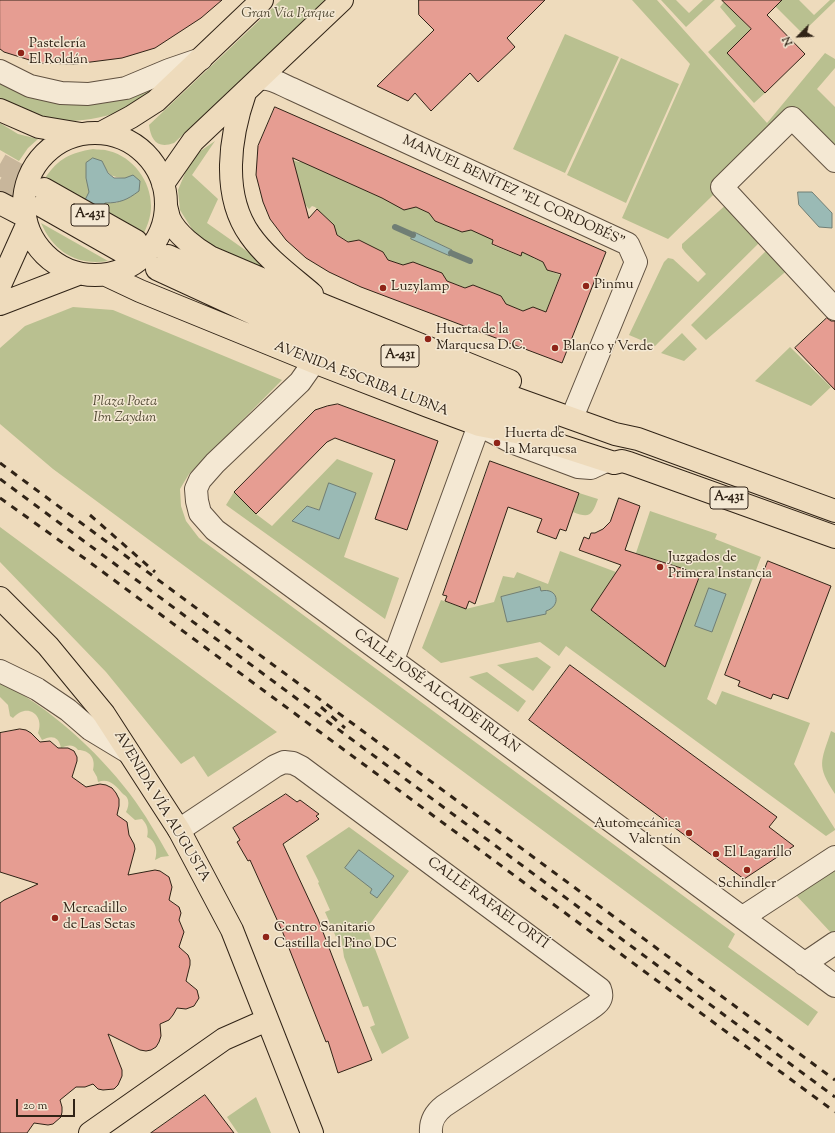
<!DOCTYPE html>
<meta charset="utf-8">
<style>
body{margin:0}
#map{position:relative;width:835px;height:1133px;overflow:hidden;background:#eedbbc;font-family:"Sorts Mill Goudy",serif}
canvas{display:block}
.north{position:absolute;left:779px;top:16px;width:40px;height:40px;-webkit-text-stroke:3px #f4e8d3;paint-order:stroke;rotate:246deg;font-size:11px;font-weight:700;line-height:16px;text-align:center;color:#302316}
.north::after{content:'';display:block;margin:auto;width:14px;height:18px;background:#302316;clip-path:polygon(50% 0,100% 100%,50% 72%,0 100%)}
.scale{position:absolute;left:16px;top:1099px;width:59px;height:18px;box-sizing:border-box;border:2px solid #302316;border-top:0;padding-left:5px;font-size:12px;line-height:14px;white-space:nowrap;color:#302316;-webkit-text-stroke:3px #f4e8d3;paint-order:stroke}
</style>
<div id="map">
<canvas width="835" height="1133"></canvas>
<div class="north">N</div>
<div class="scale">20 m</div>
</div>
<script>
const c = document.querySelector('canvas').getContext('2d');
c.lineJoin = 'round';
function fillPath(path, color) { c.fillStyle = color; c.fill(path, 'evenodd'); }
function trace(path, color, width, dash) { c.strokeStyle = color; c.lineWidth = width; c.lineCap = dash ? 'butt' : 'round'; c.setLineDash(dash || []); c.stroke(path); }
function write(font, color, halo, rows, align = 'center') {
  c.font = font + ' "Sorts Mill Goudy",serif'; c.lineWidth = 3; c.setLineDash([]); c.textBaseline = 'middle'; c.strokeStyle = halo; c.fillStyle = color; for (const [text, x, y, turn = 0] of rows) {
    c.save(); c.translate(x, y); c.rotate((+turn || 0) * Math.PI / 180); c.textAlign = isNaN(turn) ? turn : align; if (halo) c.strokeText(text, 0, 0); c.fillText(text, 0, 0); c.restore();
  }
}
fillPath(new Path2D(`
 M281 0H326L274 50 174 143C157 149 151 140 149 125Z
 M632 0H657L767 123 825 53 835 59V68L817 89 835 107V161L792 118 668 239 622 218 690 64Z
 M661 0H676L689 13 703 0H715L686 27Z
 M782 0H799L814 15 830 0H835V1L802 33 775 6Z
 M724 2 751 29 727 53 765 93 754 103 708 52 736 26 720 7Z
 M565 34 619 57 565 173 513 149Z
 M621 58 679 84 626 203 567 175Z
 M0 83C39 106 87 111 130 97 140 94 151 89 161 85 151 92 140 103 128 108 99 121 63 125 32 116 21 113 9 105 0 98Z
 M0 123 18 134 38 139 28 148 19 161 0 150Z
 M215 141 192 175 218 199 207 223 282 276 220 250 195 234 180 210 178 190 186 171 199 152Z
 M93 149C98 150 104 149 109 151 133 157 151 181 151 206 151 216 148 224 144 233L101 209 105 202 117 203 125 178C109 177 109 174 102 162L86 178 90 192 85 200 45 178C59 158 70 153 93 149Z
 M292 160 299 162H303L375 195 412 205 433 215 435 221 462 232 465 231 467 228 493 237 492 245 520 256 523 251 534 255 533 258 547 264 545 266 547 270 560 275 546 312 533 308 528 309 527 312 502 303 503 299 501 296 473 285 469 289 385 259 386 256 383 252 359 240H355L353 244 332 232 330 222 315 207 312 206 309 209 300 199ZM414 232 452 250 450 256 412 238Z
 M728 203 763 239 655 346 629 335 664 262 668 258 673 259 698 282 706 274 685 252 682 248V244Z
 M41 223 108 261C77 266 54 252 41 223Z
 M772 245 791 267 706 340 691 325Z
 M73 307 113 310 282 380 189 474 180 489 181 506 186 521 199 538 735 934 728 947 818 1012 808 1026 53 469 0 424V348L25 326Z
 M682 333 697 349 684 361 661 353Z
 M790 347 831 387 811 406 755 381Z
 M337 459 373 473 344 557 399 578 385 619 226 505 234 492 256 514 272 526ZM307 506 319 510 293 521Z
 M579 493 598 499C592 515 590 519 573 512Z
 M650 511 717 534 715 539 761 557 707 699 716 705 722 691 810 723 794 764 835 829V830L826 836 566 646 559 656 540 642 441 663 422 648 441 600 466 609 494 602 503 576 514 578 517 572 548 584 560 551 616 572 591 610 665 667 700 576 681 568 636 553Z
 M0 527 277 732 208 777 194 756 181 764 106 672 0 562Z
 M537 657 551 667 533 691 497 665Z
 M487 672 526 701 518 712 469 677Z
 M0 681C50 709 95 748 130 794 145 814 157 835 169 856L161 857 155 860C158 851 156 841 147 837 149 830 147 824 142 819L135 820 126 812C128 808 129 804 128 800 127 796 124 795 122 793 115 785 109 778 98 782L97 777 93 770C96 759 90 750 78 750 73 744 68 745 61 748 59 736 51 735 42 740L38 733C45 715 27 702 13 718L10 716 8 705 0 697Z
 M831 731 835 733V794C816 765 821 762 831 731Z
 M349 827 409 871 367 928 409 1038 382 1054 370 1027 375 1025 368 1006 363 1007 344 957 341 936 336 937 325 912 330 910 318 883 319 882 306 856Z
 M835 867V935L834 936 795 894Z
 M256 1097 271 1133H238L227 1117Z`), '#b9c090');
const water = new Path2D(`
 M93 158 102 161 108 173 114 178H125L133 175 140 181 139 191C127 200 120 203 105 203L101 209 85 200 89 192 86 178V163Z
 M798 192H812L832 213V228L819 227 799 205Z
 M414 232 452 250 450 256 411 239Z
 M329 483 356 493 339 539 292 521 307 506 319 510Z
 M540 587 541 591C558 587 562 606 546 611V614L507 622 501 597Z
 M709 588 726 594 712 632 695 626Z
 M359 850 394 876 377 898 370 893 372 889 345 868Z`);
fillPath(water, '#9abab5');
trace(water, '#707e75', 1);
trace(new Path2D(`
 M395 227 413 235
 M451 253 470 261`), '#707e75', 6);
const building = new Path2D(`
 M0 0H222L201 18 155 48 122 58 75 64 39 63 4 52 0 49Z
 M419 0H545L507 38 515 47 478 82 470 73 431 111 415 93 408 101 377 86 434 30 419 15Z
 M722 0H782L767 15 805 54 765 93 727 53 751 29Z
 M275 107 606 252 562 363 361 287 329 272 306 258 286 240 270 219 263 202 256 175 258 146ZM293 158 382 198 404 210 416 207 429 213 435 221 462 232 471 230 493 240 492 244 521 256 522 252 543 262 547 270 561 274 546 312 533 307 523 311 506 304 501 296 473 285 465 288 447 281 442 273 413 262 403 265 388 260 383 252 359 240 348 242 337 235 334 225 317 209 309 218Z
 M827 318 831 321H835V390L795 348Z
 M338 404 438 441 407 530 375 519 395 460 335 438 327 442 256 514 234 492 315 410 327 406Z
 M490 461 579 493 566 531 560 529 556 539 537 532 542 519 508 507 475 604 469 601 466 609 445 601 447 596 443 595Z
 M619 498 640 506 625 550 681 568 700 575 665 667 591 610 621 565 579 550 584 537 589 539 591 533H595L603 529 610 522Z
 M768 561 831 586 788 699 773 694 771 699 738 686 740 681 725 675Z
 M570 665 777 817 769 827 794 846 744 879 529 720Z
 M20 729 26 730 31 733 40 742 50 741 58 748H68L74 751 77 757V761L72 777 86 787 100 784 106 785 112 788 116 793 119 799V806L117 815 127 822 129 835 134 844 135 849 128 875 155 870 160 871 169 877 172 887 169 900 179 907 181 913 179 920 184 932 179 947 188 955 190 960V965L186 981 197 990 199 998 194 1006 186 1009 177 1008 173 1015 169 1020 160 1024 161 1036 159 1042 156 1047 151 1050 146 1051 140 1050 108 1034 122 1070V1076L118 1085 114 1089 103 1090 98 1089 93 1084 85 1087H76L60 1100 62 1107V1112L61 1117 53 1124 48 1125 34 1123 27 1133H0V903L4 900 38 884 0 872V733Z
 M286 794 297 802 300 800 319 814 316 816 319 819 283 844 318 919 372 1060 338 1073 328 1041 326 1042 283 933 250 860 248 861 237 842 240 840 233 828Z
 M205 1095 234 1133H151Z`);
fillPath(building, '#e69d92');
trace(building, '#302316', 1);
trace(new Path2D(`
 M0 164 44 189
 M0 180 42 206
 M136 241 168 256
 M123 252 157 269`), '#c8b69b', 22, [22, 11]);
const minor = new Path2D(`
 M0 71 30 86 61 93 88 94 126 88 169 70 201 59
 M260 79C271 77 282 85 292 89L628 244 636 262 576 408
 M835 161 792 118 722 187 835 309
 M314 362 300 382 215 463 200 480 196 489 197 501 200 513 215 530 417 678 835 986
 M393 660 479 425 514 443 578 467 591 468 606 461
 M0 671 37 689 68 710 90 729 128 752
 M179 830 275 766 284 762 293 763 301 767 600 989C604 999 598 1004 590 1009L444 1106C435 1113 430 1121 431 1133
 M743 917 835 857
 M804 964 835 943`);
const major = new Path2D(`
 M245 93C230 136 221 194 250 235 266 258 291 276 312 294
 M0 110 39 127 81 134
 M24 204a71 71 0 1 1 142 0a71 71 0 1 1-142 0Z
 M101 133 131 117 156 101 262 0
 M163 184 193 141 342 0
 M44 189 136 241
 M0 203 25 216
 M42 206 123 252
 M166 206C167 210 168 214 169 218 176 234 196 249 210 257L325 306 510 381
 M168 256 318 323 411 361 615 434 638 439 835 511
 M157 269 309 339 547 428
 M106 275 140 291 314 362 428 406 479 425 521 433 614 463 622 461 629 463 835 537
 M0 285 27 225
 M0 304 78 274
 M0 598 48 646 104 714 179 830 232 930 312 1133
 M90 1133 224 1039 267 1020`);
trace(minor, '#605140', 24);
trace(major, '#302316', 24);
trace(minor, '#f4e8d3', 22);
trace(major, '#eedbbc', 22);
trace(new Path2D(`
 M0 463 835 1080
 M0 479 835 1097
 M0 498 84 558 835 1112
 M90 515 155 572
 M321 707 345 728`), '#302316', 3, [7, 7]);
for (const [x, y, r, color] of [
 [21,53,4,"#8f2418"],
 [586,286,4,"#8f2418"],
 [383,288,4,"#8f2418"],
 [428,339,4,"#8f2418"],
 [555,348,4,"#8f2418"],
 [497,443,4,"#8f2418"],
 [660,567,4,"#8f2418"],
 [689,833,4,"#8f2418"],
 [716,854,4,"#8f2418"],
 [747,870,4,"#8f2418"],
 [55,918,4,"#8f2418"],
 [266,937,4,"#8f2418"]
]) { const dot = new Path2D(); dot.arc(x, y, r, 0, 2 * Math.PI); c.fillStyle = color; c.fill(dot); trace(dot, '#f4e8d3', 1.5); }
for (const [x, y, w] of [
 [90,215,38],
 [400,356,38],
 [729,498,38]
]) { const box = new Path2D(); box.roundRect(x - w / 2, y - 11, w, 22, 3); c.fillStyle = '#f4e8d3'; c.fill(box); trace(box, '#302316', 1); }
write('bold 13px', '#302316', null, [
 ["A-431",90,215],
 ["A-431",400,356],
 ["A-431",729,498]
]);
write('italic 14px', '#524a34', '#f4e8d3', [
 ["Gran Vía Parque",288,15],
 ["Plaza Poeta",125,403],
 ["Ibn Zaydun",125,419]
]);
write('14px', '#302316', '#f4e8d3', [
 ["Pastelería",29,45],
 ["El Roldán",29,61],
 ["Pinmu",594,286],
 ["Luzylamp",391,288],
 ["Huerta de la",436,331],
 ["Marquesa D.C.",436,347],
 ["Blanco y Verde",563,348],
 ["Huerta de",505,435],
 ["la Marquesa",505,451],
 ["Juzgados de",668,559],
 ["Primera Instancia",668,575],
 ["Automecánica",681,825,"right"],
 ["Valentín",681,841,"right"],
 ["El Lagarillo",724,854],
 ["Schindler",747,885,"center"],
 ["Mercadillo",63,910],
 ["de Las Setas",63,926],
 ["Centro Sanitario",274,929],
 ["Castilla del Pino DC",274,945]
], 'left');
write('14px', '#302316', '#f4e8d3', [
 ["MANUEL BENÍTEZ \"EL CORDOBÉS\"",513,192,25],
 ["AVENIDA ESCRIBA LUBNA",361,380,21],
 ["CALLE JOSÉ ALCAIDE IRLÁN",436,692,36],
 ["AVENIDA VÍA AUGUSTA",161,807,59],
 ["CALLE RAFAEL ORTÍ",487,904,36]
]);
</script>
